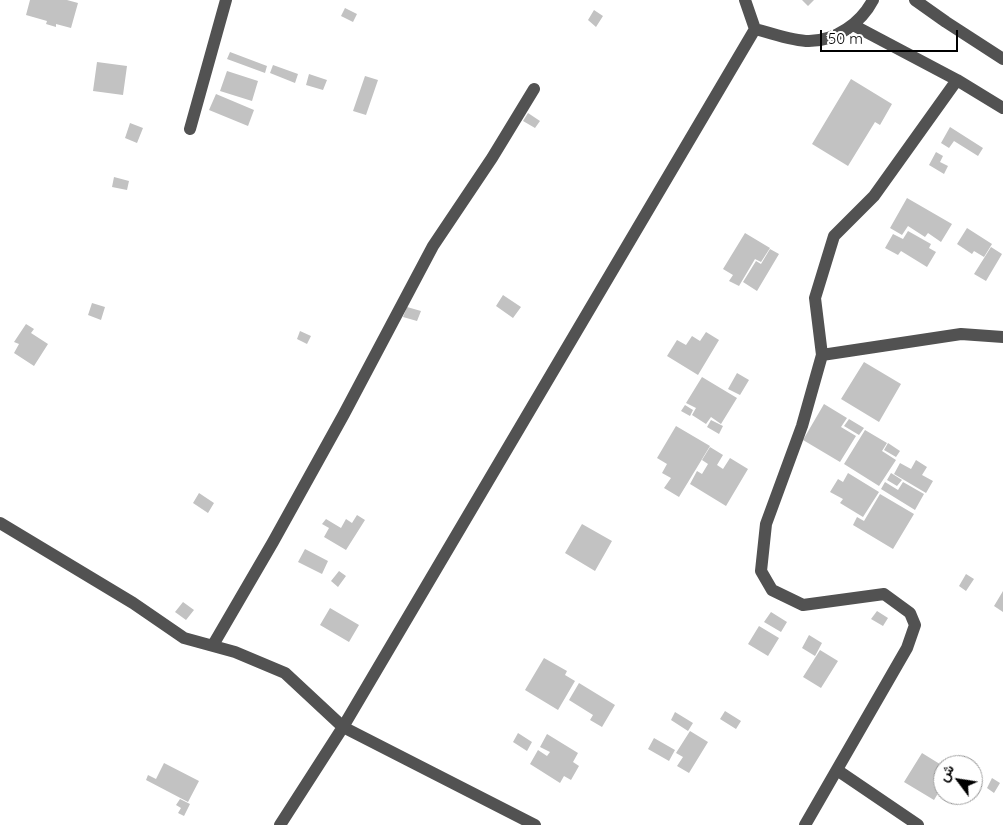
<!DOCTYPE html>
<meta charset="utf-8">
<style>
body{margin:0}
#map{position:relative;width:1003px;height:825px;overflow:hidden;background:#fff;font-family:Quicksand,Vazirmatn,sans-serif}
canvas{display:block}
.north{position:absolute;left:933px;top:755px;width:50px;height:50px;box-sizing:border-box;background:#fff;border:1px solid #999;border-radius:50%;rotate:301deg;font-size:14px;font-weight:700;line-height:20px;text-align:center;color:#000}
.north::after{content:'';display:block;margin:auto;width:18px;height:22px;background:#000;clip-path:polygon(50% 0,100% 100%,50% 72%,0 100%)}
.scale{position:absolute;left:820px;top:30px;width:138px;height:22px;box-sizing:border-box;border:2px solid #000;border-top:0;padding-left:6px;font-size:15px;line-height:18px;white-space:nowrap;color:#000;-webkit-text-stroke:4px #fff;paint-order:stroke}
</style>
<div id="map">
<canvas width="1003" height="825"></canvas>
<div class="north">ش</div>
<div class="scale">50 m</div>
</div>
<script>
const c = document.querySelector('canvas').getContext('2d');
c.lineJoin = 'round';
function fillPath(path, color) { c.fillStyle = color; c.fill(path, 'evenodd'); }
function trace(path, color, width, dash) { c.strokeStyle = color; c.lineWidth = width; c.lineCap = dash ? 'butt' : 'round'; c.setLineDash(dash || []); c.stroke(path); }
fillPath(new Path2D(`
 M30 0H67L78 3 71 28 56 24V27L46 24 47 21 26 15Z
 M802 0H814L808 6Z
 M345 8 357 14 353 22 341 16Z
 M594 10 603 16 596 27 588 20Z
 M230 52 267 66 265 73 227 59Z
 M97 62 127 66 123 95 93 91Z
 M273 65 298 74 295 83 270 73Z
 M227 71 258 81 252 101 220 91Z
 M309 74 327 80 323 90 306 85Z
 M365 76 378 80 366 115 353 111Z
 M851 79 892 104 880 125 875 122 848 166 812 144Z
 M216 94 254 110 248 126 209 110Z
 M528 113 540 121 535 128 523 121Z
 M130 123 143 128 137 143 125 138Z
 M950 127 983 148 978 156 954 141 949 148 941 143Z
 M936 152 943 156 940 162 948 166 944 174 929 165Z
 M114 177 129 181 127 190 112 187Z
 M907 198 952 224 941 242 928 233 925 237 908 226 902 235 890 228Z
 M967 228 992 244 984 257 974 251 972 254 957 244Z
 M908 231 931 244 929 248 936 252 927 267 901 251 898 255 885 248 893 234 903 239Z
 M745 233 770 248 761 262 755 259 739 286 729 281 733 275 723 269Z
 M991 247 1002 254 986 281 974 274Z
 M770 249 779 254 757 291 743 282 756 261 761 264Z
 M503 295 521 307 513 318 496 306Z
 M92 303 105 307 101 320 88 315Z
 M407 307 421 311 417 321 403 317Z
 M26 324 34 329 31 333 48 344 34 366 14 353 19 344 14 342Z
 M300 331 311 336 307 344 297 339Z
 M706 332 719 340 698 375 667 356 677 340 686 345 692 336 700 341Z
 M864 362 901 384 879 422 841 399Z
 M737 373 749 380 740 395 728 389Z
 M702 377 737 398 721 424 711 417 706 424 692 415 696 408 686 403Z
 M824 404 847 418 841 427 856 436 840 462 803 440Z
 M685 405 693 410 690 416 681 411Z
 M849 419 864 428 859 435 844 426Z
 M711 420 723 426 719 434 707 427Z
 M676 426 710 446 679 497 664 488 671 478 662 473 667 464 657 458Z
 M865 430 887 443 882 451 896 460 879 486 844 464Z
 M888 443 900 451 896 457 884 450Z
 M710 447 723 455 717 465 723 469 730 458 748 469 726 506 690 484 697 471 702 474 708 464 702 460Z
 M916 460 927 467 922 475 933 481 926 493 894 474 900 463 911 469Z
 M848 473 879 492 863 517 840 503 843 499 830 492 838 479 843 482Z
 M891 473 902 480 897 486 887 480Z
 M885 482 898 490 903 482 924 494 915 510 881 489Z
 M199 493 214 503 208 513 193 503Z
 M880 494 914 514 893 549 853 525 857 517 864 521Z
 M357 515 365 520 346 550 324 537 329 528 322 524 326 519 341 528 346 519 352 523Z
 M582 524 612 541 595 571 565 553Z
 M305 549 328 561 322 574 298 562Z
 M339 571 346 576 338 587 331 581Z
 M966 574 974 579 966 591 959 586Z
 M1003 591V612L994 606Z
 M183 602 194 610 186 620 175 612Z
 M330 608 359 625 349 642 320 625Z
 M877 611 888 618 883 626 871 619Z
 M771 612 787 622 781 632 764 622Z
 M759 626 779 638 768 656 748 644Z
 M809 635 822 643 815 656 802 648Z
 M820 650 838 661 821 688 803 677Z
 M544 658 567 671 565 675 575 681 558 710 525 690Z
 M579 683 615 705 602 727 590 720 593 715 569 700Z
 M725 711 741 721 736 729 720 719Z
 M675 712 693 723 688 731 671 720Z
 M690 731 708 742 689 773 677 766 683 757 676 753Z
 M518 733 532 742 527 751 513 742Z
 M547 734 578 753 573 762 579 766 571 780 564 776 560 783 530 764 538 750 547 756 550 752 540 747Z
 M654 738 675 750 669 761 648 749Z
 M922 753 943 766V785L934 800 904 782Z
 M164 763 199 781 188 802 146 780 148 775 156 779Z
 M992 778 1000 783 994 793 987 788Z
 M180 799 190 804 184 816 178 813 181 808 176 805Z`), '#c2c2c2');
trace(new Path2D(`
 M745 0 755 29C772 33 792 41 809 41 836 41 861 23 873 0
 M915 0 946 22 1003 59
 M853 25 957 80 1003 108
 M190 129 226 0
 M822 355 961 334 1003 337
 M0 523 133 603 184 638 235 652 285 673 343 727 535 825
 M213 645 273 542 344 414 433 246 492 158 534 89
 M837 770 918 825
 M280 825 343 727 755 29
 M805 825 907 648 915 625 910 613 884 594 803 605 772 590 761 571 766 524 802 426 822 355 815 298 834 236 874 196 957 80`), '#525252', 12);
</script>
